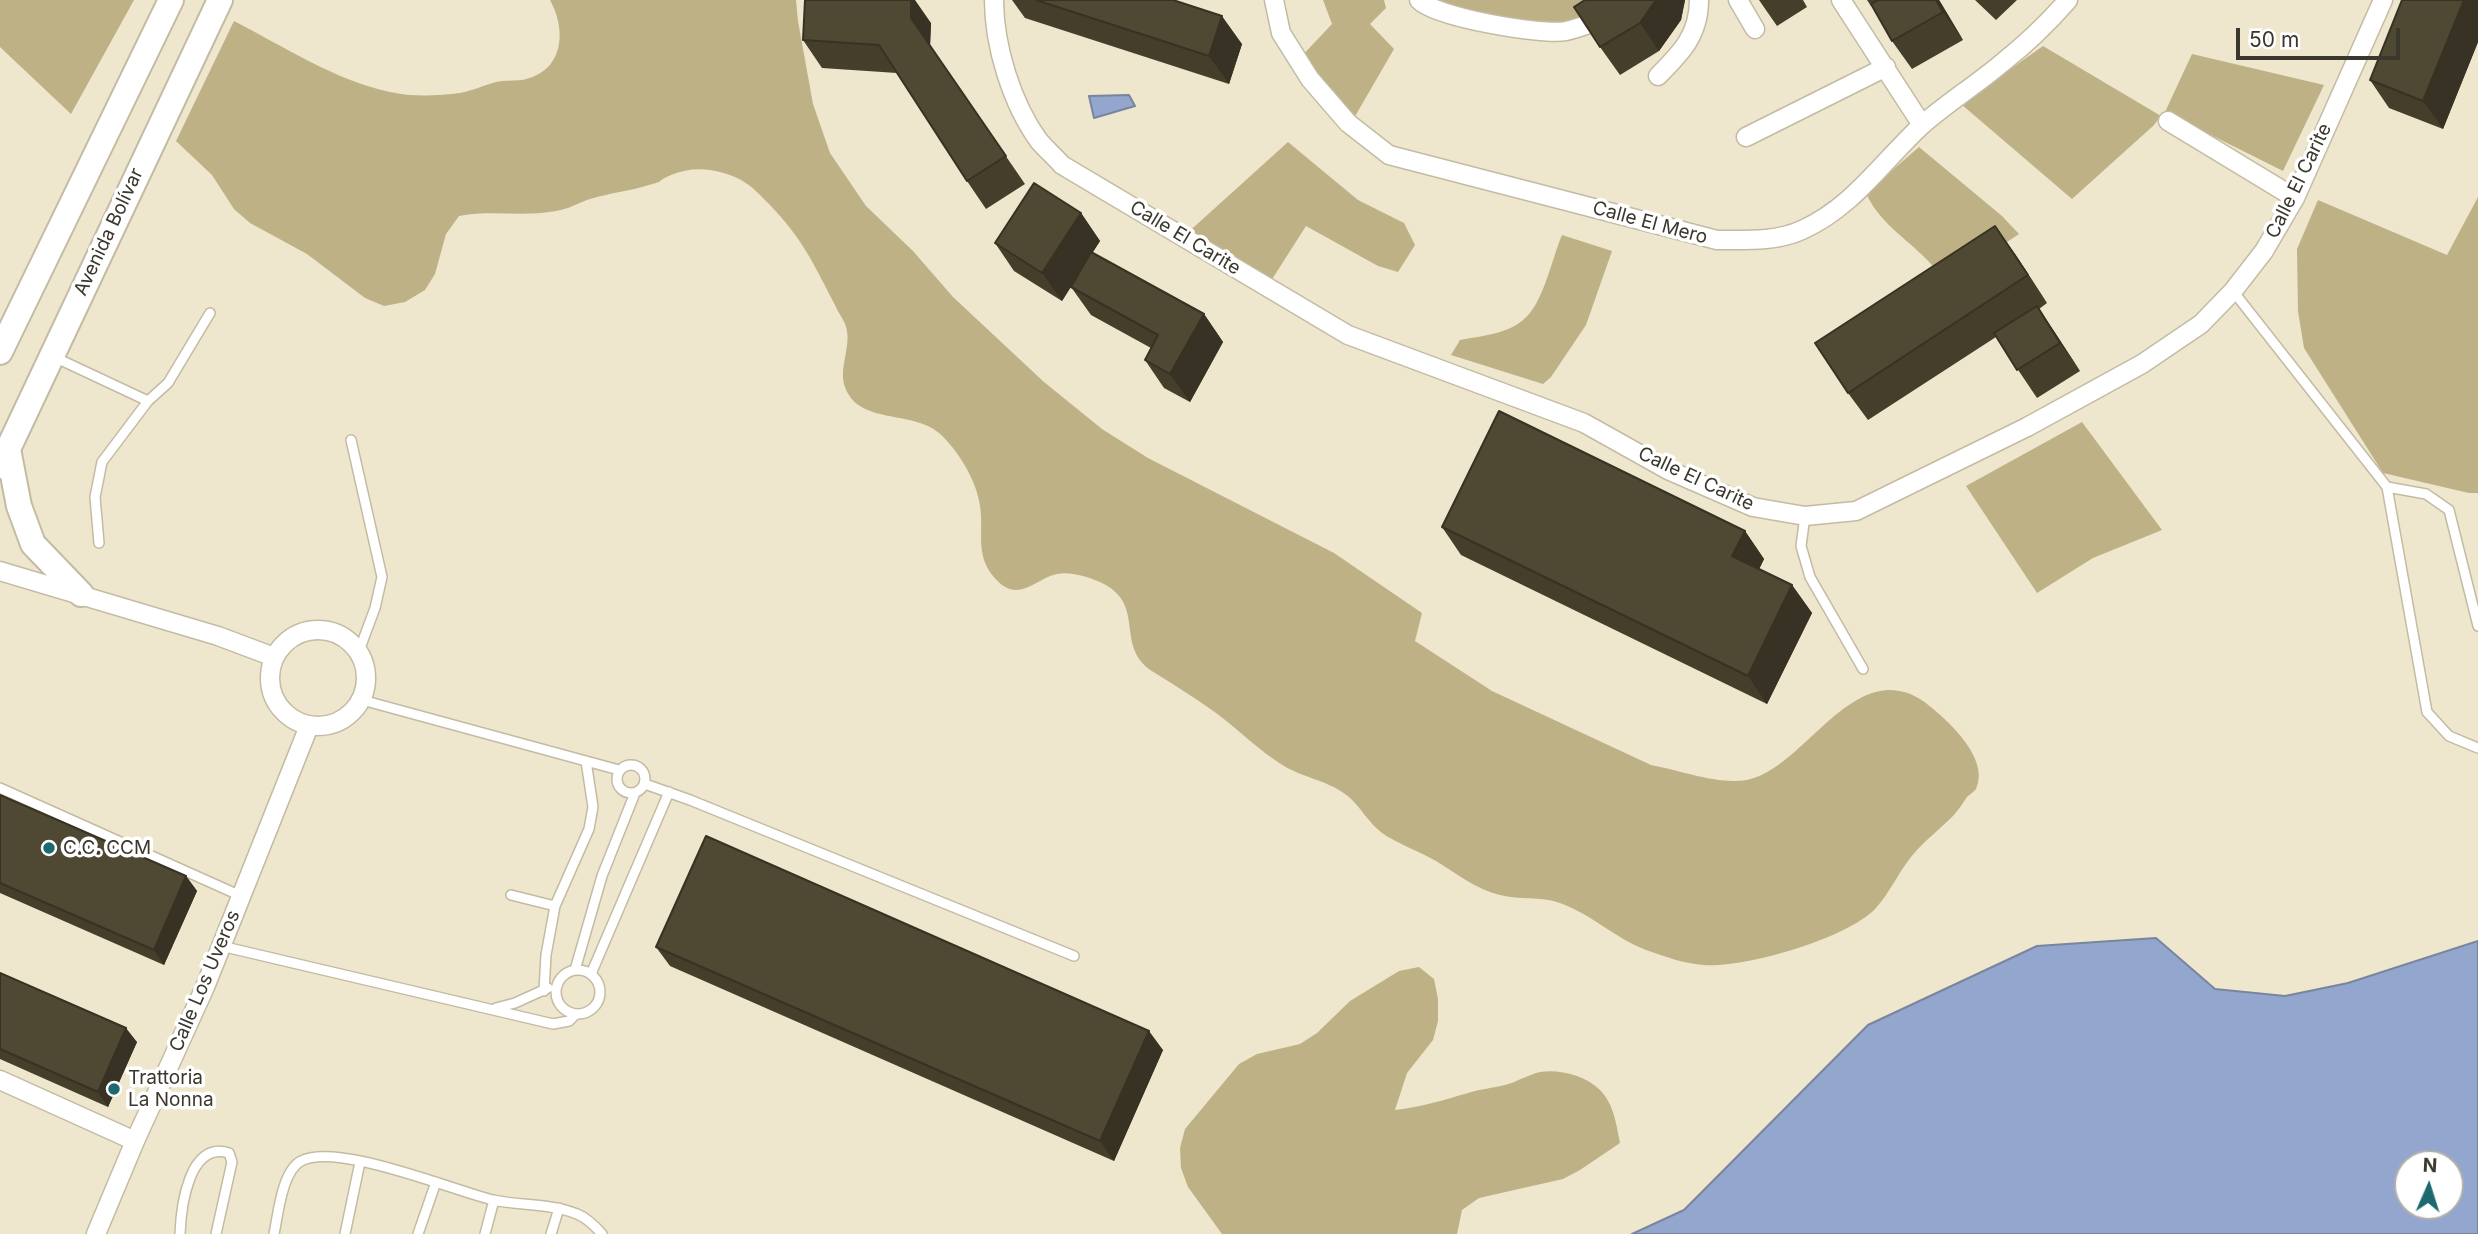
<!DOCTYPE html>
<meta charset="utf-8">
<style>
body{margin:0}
#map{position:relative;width:2478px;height:1234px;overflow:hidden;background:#eee7cd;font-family:Inter,sans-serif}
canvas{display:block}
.north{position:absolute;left:2394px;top:1150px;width:70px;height:70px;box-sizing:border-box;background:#fff;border:2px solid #b0afab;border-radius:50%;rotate:3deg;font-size:19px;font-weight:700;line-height:28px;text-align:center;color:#3a372d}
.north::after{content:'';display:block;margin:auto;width:24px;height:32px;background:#1d6a6e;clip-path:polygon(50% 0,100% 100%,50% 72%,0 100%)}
.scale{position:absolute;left:2236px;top:28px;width:164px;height:32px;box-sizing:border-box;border:4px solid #3a372d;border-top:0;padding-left:9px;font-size:21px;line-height:24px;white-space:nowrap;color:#3a372d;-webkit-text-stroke:5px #fff;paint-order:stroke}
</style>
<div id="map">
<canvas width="2478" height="1234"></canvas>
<div class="north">N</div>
<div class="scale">50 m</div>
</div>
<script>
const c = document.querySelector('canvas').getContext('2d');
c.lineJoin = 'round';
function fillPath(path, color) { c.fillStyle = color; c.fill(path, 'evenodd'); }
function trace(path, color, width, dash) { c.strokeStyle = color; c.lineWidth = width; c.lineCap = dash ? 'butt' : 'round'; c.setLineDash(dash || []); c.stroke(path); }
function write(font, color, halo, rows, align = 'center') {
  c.font = font + ' Inter,sans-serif'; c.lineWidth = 7; c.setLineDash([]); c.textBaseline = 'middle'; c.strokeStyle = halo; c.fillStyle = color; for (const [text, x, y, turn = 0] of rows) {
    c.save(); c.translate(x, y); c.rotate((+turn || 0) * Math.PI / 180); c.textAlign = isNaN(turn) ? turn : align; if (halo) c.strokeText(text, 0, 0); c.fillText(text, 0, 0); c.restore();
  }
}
fillPath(new Path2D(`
 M0 0H134L71 114 0 47Z
 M550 0H796L798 21 813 104 830 153 866 206 913 251 953 297 1044 382 1102 429 1148 458 1334 553 1422 613 1415 641 1492 691 1651 765C1679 770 1718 785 1747 780 1806 768 1854 655 1923 701 1945 717 1991 758 1976 789 1974 792 1970 794 1967 797 1962 804 1958 811 1952 817 1941 828 1928 838 1917 850 1900 868 1891 892 1875 909 1846 939 1745 968 1704 965 1685 964 1663 956 1646 950 1615 938 1591 914 1560 903 1540 896 1520 900 1500 895 1477 890 1456 873 1436 861 1419 851 1398 844 1382 833 1369 823 1361 808 1349 797 1330 781 1304 778 1284 766 1259 751 1239 730 1216 713 1197 699 1176 686 1155 673 1113 648 1147 607 1104 584 1092 578 1071 571 1057 574 1034 579 1017 606 993 576 975 554 984 532 980 506 977 481 958 450 939 433 913 410 858 425 845 387 838 368 852 346 846 327 844 319 838 313 835 305 813 263 803 239 769 204 760 195 752 186 741 180 720 169 694 165 671 175 651 184 670 179 649 185 630 191 609 193 590 199 578 203 569 209 556 211 523 217 491 210 459 216L446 234 435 274 425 290 405 302 384 306 365 298 307 254 250 223 234 209 212 175 176 141 234 21C285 47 334 80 390 92 411 97 438 96 460 93 472 91 484 85 496 82 505 80 513 81 522 80 564 72 567 31 550 0Z
 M1323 0H1384L1386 8 1370 24 1394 49 1350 125 1299 59 1332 24Z
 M1431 0H1583L1586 5 1585 16 1569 28 1438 8Z
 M2043 46 2161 116 2153 126 2072 199 1961 104Z
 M2192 54 2324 85 2283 171 2165 112Z
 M1288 142 1358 200 1404 223 1415 245 1398 272 1378 266 1306 226 1269 284 1184 236Z
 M1919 147 2002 216 2019 234 1947 282C1938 272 1930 262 1920 253 1900 234 1878 220 1866 193Z
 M2478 197V493H2469L2383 473 2304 348 2298 311 2297 249 2318 200 2447 255Z
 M1562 235 1612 251 1586 325 1551 377 1543 384 1451 355 1460 340C1481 336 1507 334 1523 320 1543 305 1552 258 1562 235Z
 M2082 422 2162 530 2093 558 2037 593 1966 486Z
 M1419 967 1434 979 1438 999V1021L1433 1040 1407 1073 1395 1110C1421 1107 1444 1100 1468 1093 1480 1089 1493 1088 1505 1085 1517 1082 1527 1075 1540 1072 1552 1070 1565 1072 1577 1076 1611 1089 1614 1111 1620 1143L1580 1170 1563 1179 1479 1198 1462 1210 1457 1234H1222L1188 1187 1181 1168 1180 1148 1185 1129 1239 1064 1257 1054 1300 1044 1317 1033 1350 1001 1399 971Z`), '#beb186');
const water = new Path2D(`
 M1129 95 1135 106 1094 118 1089 96Z
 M2156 938 2215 989 2285 996 2348 983 2478 941V1234H1632L1684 1210 1868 1025 2037 946ZM2450 1164V1206H2408V1164Z`);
fillPath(water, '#93a6cd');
trace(water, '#78859d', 2);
const lane = new Path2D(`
 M2233 291 2387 487 2427 712 2449 736 2478 748
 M52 356 148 401
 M351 440 382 577 375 608 359 651
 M2387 487 2426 494 2449 510 2478 626
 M1805 516 1801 546 1810 577 1863 669
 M99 543 95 497 102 462 148 401 168 383 210 313
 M362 700 619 770
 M617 779a14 14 0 1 1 28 0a14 14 0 1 1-28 0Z
 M645 784 690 800 1074 956
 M0 788 241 896
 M511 895 555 906
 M221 946 553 1024 569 1021 576 1014
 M556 992a22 22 0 1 1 44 0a22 22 0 1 1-44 0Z
 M575 970 602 876 635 793
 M591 974 669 792
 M544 991 546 955 555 906 589 829 593 807 586 761
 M496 1008 515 1003 548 988
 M180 1234C181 1207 189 1140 229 1153L232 1162 216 1234
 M274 1234C278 1215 282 1171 301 1161 337 1142 452 1190 493 1200 521 1206 550 1203 577 1214 587 1218 595 1226 602 1234
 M345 1234 360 1162
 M418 1234 436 1182
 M485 1234 494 1200
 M551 1234 559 1208`);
const street = new Path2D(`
 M994 0C994 46 1012 104 1039 141 1046 149 1055 157 1062 165L1348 335 1584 423 1668 470 1753 507 1805 516 1856 511 2027 427 2142 364 2201 324 2233 291 2264 251 2295 198 2383 0
 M1274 0 1281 33 1310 79 1348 123 1389 155 1717 240C1745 240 1776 242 1802 230 1853 207 1882 162 1922 125 1947 103 1976 85 2002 63 2026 44 2048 23 2068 0
 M1419 0C1435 17 1543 36 1566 31 1580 28 1594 22 1608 17L1617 0
 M1738 0 1755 29
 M1841 0 1922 125
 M1658 76C1681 53 1699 35 1699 0
 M2168 121 2295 198
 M1746 137 1886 67
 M0 571 218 636 274 657
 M270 678a48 48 0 1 1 96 0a48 48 0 1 1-96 0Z
 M0 1080 135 1141
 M96 1234 135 1141 205 987 309 726`);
const secondary = new Path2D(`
 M0 352 171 0
 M8 449 19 506 33 544 81 594
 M0 466 220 0`);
trace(lane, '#c3bba3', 12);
trace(street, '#c3bba3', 21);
trace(secondary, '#c3bba3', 28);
trace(lane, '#fff', 9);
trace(street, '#fff', 18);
trace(secondary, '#fff', 24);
fillPath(new Path2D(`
 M1012 0H1173L1242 44 1229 84 1025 18Z
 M1585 0H1685L1681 20 1659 51 1620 75 1600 47Z
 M1759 0H1803L1807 7 1777 26Z
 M1867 0H1939L1963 40 1912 69 1892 41 1872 6H1871Z
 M1975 0H2017L1996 20Z
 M2478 0V42L2443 129 2389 108 2370 80Z
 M931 23 930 46 1025 184 986 209 967 181 897 73 822 68 803 40Z
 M1081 213 1100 241 1092 253 1204 314 1223 342 1190 402 1164 388 1145 360 1151 348 1091 315 1071 287 1075 280 1062 301 1014 271 995 243Z
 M2015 254 2047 303 2039 309 2080 371 2037 398 1996 337 1868 420 1848 393Z
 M1442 527 1745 531 1764 559 1759 569 1792 585 1812 613 1767 704 1461 555Z
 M0 795 186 876 197 891 164 965 0 893Z
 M656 947 1163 1050 1114 1161 670 966Z
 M0 973 137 1042 108 1107 0 1059Z`), '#443e2b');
fillPath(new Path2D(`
 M911 0H915L931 23 930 46 1025 184 911 18Z
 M1656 0H1685L1681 20 1659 51 1640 23Z
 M1936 0H1939L1941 3 1963 40 1943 12Z
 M2464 0H2478V42L2443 129 2423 101Z
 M1222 16 1242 44 1229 84 1209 56Z
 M1081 213 1100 241 1062 301 1042 273Z
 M1995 226 2015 254 2047 303 2028 275Z
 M2037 306 2056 334 2080 371 2060 343Z
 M1204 314 1223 342 1190 402 1170 374Z
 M1745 531 1764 559 1752 584 1732 556Z
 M1792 585 1812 613 1767 704 1748 676Z
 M186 876 197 891 164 965 154 950Z
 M126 1028 137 1042 108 1107 98 1092Z
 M1149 1031 1163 1050 1114 1161 1100 1141Z`), '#373223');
const building = new Path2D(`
 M805 0H911V18L1006 156 967 181 879 45 803 40Z
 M1036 0H1173L1222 16 1209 56Z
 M1585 0H1656L1640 23 1600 47 1574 7Z
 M1878 0H1936L1943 12 1892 41 1871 4Z
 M2402 0H2464L2423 101 2370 80Z
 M1034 183 1081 213 1042 273 995 243Z
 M1995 226 2028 275 1848 393 1815 343Z
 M1091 252 1204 314 1170 374 1145 360 1158 335 1071 287Z
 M2037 306 2060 343 2017 370 1994 333Z
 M1499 411 1745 531 1732 556 1792 585 1748 676 1442 527Z
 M0 795 186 876 154 950 0 883Z
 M706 836 1149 1031 1100 1141 656 947Z
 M0 973 126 1028 98 1092 0 1049Z`);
fillPath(building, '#4f4832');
trace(building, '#373223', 2);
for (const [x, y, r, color] of [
 [49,848,7,"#1d6a6e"],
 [114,1089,7,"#1d6a6e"]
]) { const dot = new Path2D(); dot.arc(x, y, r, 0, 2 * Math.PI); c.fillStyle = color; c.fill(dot); trace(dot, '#fff', 2.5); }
write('19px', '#3a372d', '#fff', [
 ["Calle El Carite",2299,181,-64],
 ["Calle El Mero",1650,223,15],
 ["Avenida Bolívar",109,232,-65],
 ["Calle El Carite",1185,238,31],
 ["Calle El Carite",1696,479,25],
 ["Calle Los Uveros",205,981,-67]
]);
write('19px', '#3a372d', '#fff', [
 ["C.C. CCM",63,848],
 ["Trattoria",128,1078],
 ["La Nonna",128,1100]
], 'left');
</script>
